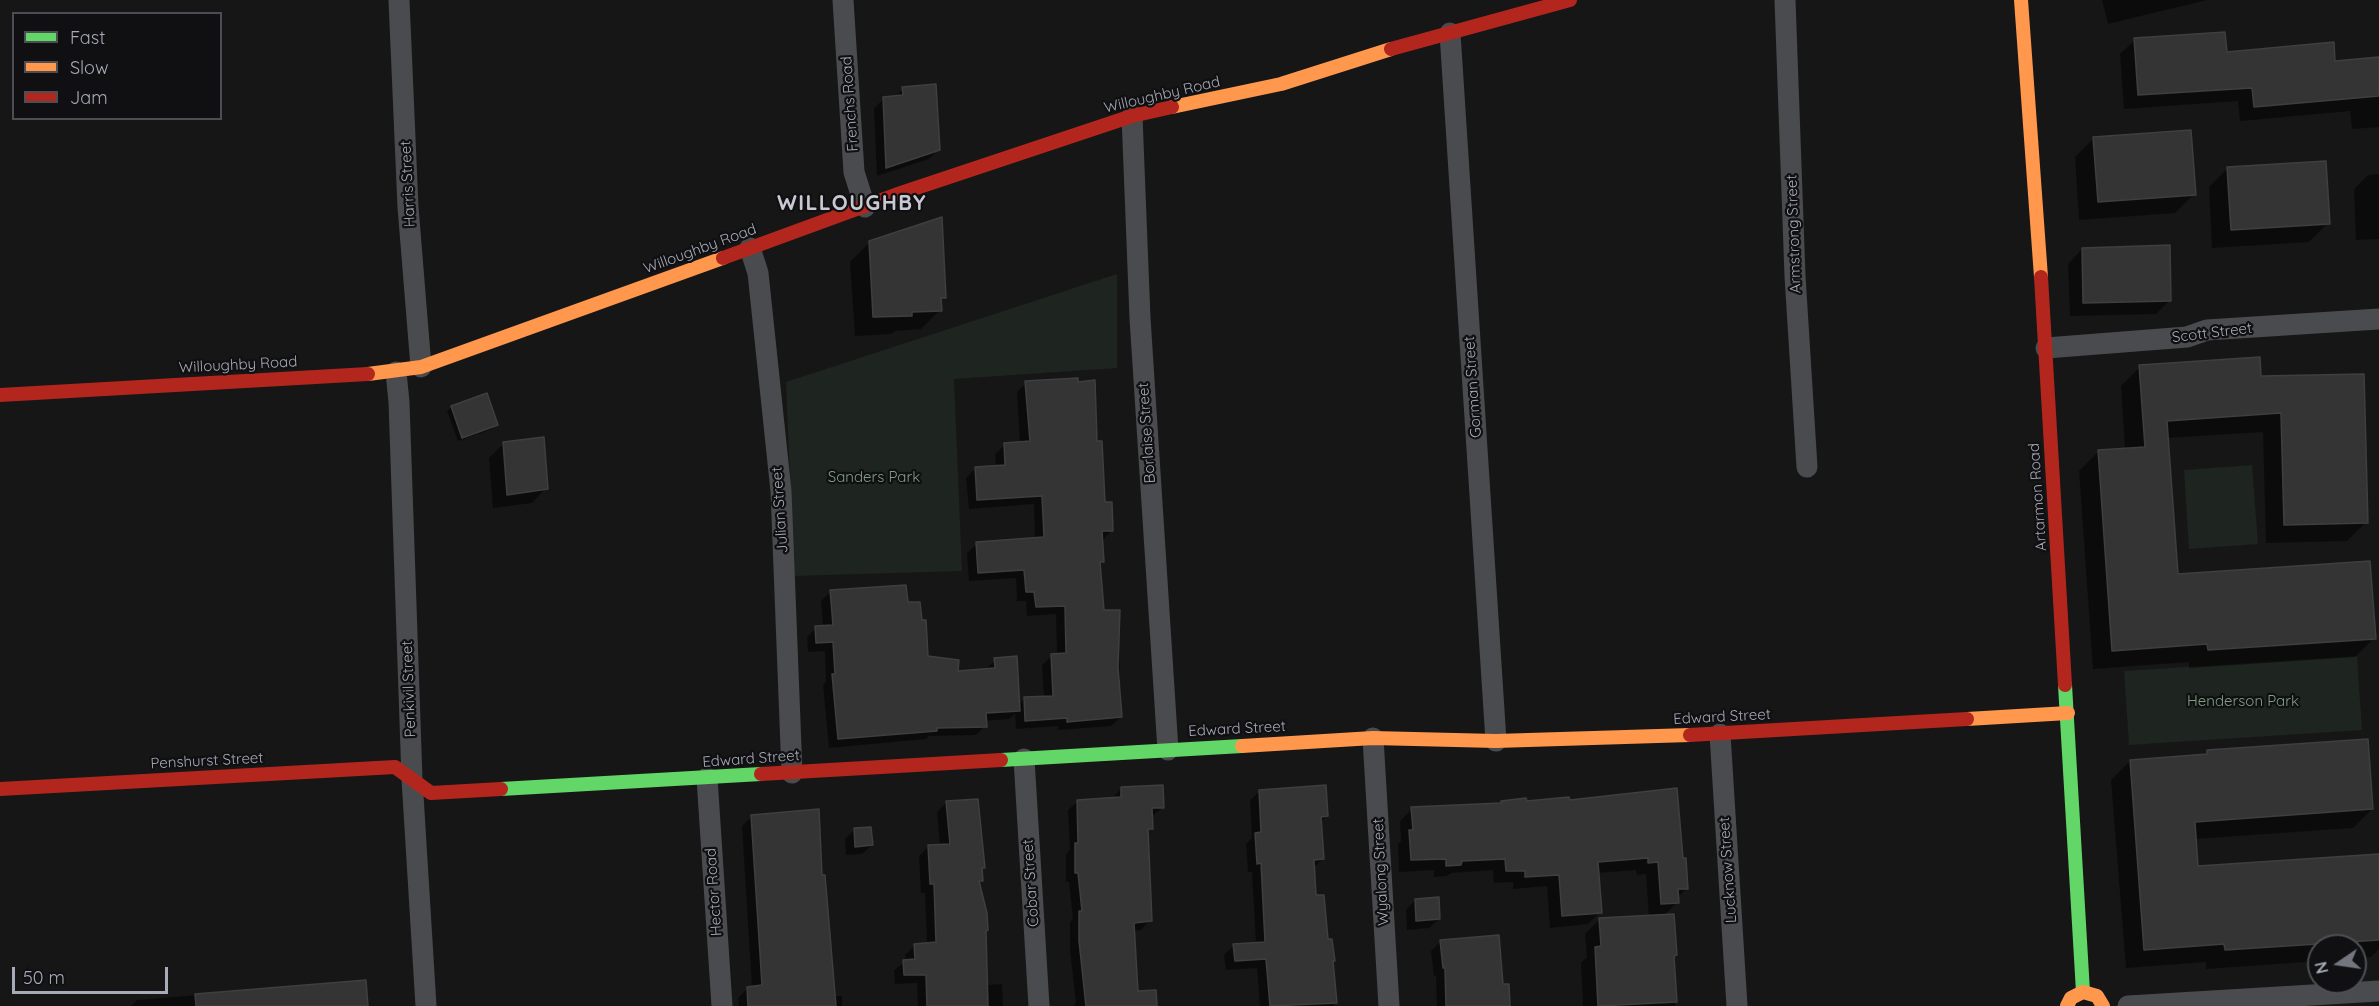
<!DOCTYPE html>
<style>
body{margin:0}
#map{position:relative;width:2379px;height:1006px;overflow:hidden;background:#161616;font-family:Quicksand,sans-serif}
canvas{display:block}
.legend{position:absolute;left:12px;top:12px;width:210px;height:108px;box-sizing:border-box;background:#101012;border:2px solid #4c4e54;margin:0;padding:8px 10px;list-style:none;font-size:18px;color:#a7aab7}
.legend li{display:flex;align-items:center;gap:12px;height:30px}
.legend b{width:30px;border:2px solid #4c4e54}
.north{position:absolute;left:2307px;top:934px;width:60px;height:60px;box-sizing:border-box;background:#101012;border:2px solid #4c4e54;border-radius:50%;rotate:257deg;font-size:16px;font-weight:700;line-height:24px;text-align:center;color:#a7aab7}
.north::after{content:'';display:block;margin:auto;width:21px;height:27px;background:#74767f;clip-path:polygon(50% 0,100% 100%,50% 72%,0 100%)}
.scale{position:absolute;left:12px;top:967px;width:156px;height:27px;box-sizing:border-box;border:3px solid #a7aab7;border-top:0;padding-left:8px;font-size:18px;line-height:21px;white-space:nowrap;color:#a7aab7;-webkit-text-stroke:4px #101012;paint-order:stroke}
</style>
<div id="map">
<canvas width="2379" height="1006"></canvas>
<ul class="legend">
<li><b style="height:8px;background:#63d668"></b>Fast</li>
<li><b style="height:8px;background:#ff974d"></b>Slow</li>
<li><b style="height:8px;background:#b3261e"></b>Jam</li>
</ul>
<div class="north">N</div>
<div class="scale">50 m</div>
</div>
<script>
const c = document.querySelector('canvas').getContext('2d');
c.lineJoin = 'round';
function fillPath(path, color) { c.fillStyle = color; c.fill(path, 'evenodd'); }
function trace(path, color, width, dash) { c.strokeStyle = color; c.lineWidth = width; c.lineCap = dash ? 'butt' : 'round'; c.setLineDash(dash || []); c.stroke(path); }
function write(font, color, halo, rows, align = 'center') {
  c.font = font + ' Quicksand,sans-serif'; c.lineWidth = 4.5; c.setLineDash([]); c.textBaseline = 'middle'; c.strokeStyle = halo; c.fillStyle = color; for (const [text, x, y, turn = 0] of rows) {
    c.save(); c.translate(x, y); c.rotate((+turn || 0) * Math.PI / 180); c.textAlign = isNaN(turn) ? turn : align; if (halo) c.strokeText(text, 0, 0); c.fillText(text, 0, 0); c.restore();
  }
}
fillPath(new Path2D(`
 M1117 274V368L954 379 962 571 794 576 786 382Z
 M2252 465 2258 544 2189 549 2184 470Z
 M2357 656 2362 730 2129 745 2124 671Z`), '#1e241f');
fillPath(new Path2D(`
 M2102 0H2207L2108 24Z
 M2135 40 2225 54 2334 62 2379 59V127L2352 129 2350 111 2240 121 2238 101 2124 109 2120 54Z
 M903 89 939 149 929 159 877 176 874 108 884 99 894 98Z
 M2094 138 2194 194 2175 213 2079 220 2075 157Z
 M2228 168 2328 223 2309 242 2212 248 2209 187Z
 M2379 174V239L2356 240 2354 189 2368 175Z
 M870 242 944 297 940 302V310L921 329 895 331 891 334 855 336 850 262Z
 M2082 249 2170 300 2156 314 2070 316 2068 264Z
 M2140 367 2260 378 2366 522 2347 541 2266 543 2263 432 2167 438 2176 575 2374 638 2355 657 2189 668V662L2093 669 2079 471 2098 452 2125 450 2121 386Z
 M1026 383 1096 443 1103 504 1112 530 1103 540V561L1099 565 1103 612H1118L1121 717 1111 726 1058 730V726L1016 729 1015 714 1009 719 985 721V726L976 735 929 736 926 739 829 748 823 685 826 682 825 651 808 652 807 637 816 628 823 627 821 601 831 591 906 604 927 658 957 672 986 669 995 660 1018 705 1024 699 1044 698 1042 665 1052 656 1057 655 1056 614 1027 616 1026 601H1017L1016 578 969 581 967 553 977 544 1035 540 1034 504 969 509 966 478 976 468 996 467 995 454 1005 445 1020 444 1017 392Z
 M452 407 496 424 492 429 458 441 447 411Z
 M504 443 546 488 532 503 493 508 489 458Z
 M2207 752 2372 809 2353 828 2195 839 2197 868 2379 855V949L2371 957 2355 958V946H2319V961L2206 969V962L2126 968 2111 780 2130 761 2203 756Z
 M1122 788 1163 807 1151 817V828L1147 833 1150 920 1141 930 1133 931 1136 992 1156 1006H1074L1076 1002 1070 951V922L1073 919 1069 882H1066V854L1070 850 1068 810 1078 801 1112 798Z
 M1676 790 1686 889 1677 898V902L1664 916 1673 915 1675 1006H1583L1581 963 1587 957 1585 934 1599 920 1649 917 1646 874 1637 875 1636 870 1597 873 1600 912 1588 924 1550 928 1547 886 1513 889V882L1494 883 1493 870 1451 873 1447 876 1434 877V870L1399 872 1398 844 1401 841 1400 821 1412 809 1499 805 1502 802 1568 801Z
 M1260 791 1327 816 1320 822 1323 859 1313 868 1315 897 1334 960 1332 963 1334 1006H1260L1257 968 1226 970 1224 955 1234 945 1256 944 1252 872H1248L1246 844 1252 838 1250 800Z
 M946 803 984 867 981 870V880L978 883 987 985 1002 984 1003 1006H918L917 983 895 984 894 970 906 961 905 955 915 945 927 944 925 893H921L919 856 928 847 940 846 937 812Z
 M752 816 821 877 833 996H842V1006H739L738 998 748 988H752L742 826Z
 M854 830 872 845 862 854 846 855 845 839Z
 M1415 900 1439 919 1429 928 1407 930 1406 910Z
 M1441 941 1502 986 1509 1006H1437L1436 976H1434L1431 951Z
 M364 981 366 1006H131L137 1000Z`), '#0007');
const building = new Path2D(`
 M2225 32 2227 52 2334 42 2335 61 2379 57V96L2254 107 2252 88 2138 95 2134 38Z
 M936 84 940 150 886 168 883 97 903 95 902 87Z
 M2191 130 2196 195 2098 202 2093 137Z
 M2326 161 2330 224 2231 230 2227 167Z
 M942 217 946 298H941L942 311 912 312V316L873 317 869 241Z
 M2170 245 2171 301 2083 303 2082 248Z
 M2260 357 2261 376 2364 374 2368 523 2284 525 2281 413 2167 421 2178 574 2370 561 2376 639 2208 650 2207 644 2112 651 2098 450 2145 447 2139 365Z
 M1078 378V382L1095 380 1097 441H1102L1105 502H1112L1113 531H1102L1104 562H1100L1104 610H1120L1118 667 1122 717 1067 722V718L1025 721 1024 697 1053 696 1051 654 1066 653 1065 606 1036 607 1034 592H1026L1024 570 978 573 976 542 1044 537 1042 496 977 500 975 467 1005 465 1004 443 1030 441 1025 381Z
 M487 393 498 425 462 438 451 406Z
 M544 437 548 489 507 495 503 442Z
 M906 585 908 602H920L922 620H926L928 656 959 660 958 671 995 668 994 658 1017 656 1020 711 986 713 987 727 937 728V731L838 739 832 674H835L833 642 816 643 815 626 833 625 830 590Z
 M2368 739 2373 809 2195 822 2198 866 2379 854V940L2225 950 2224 944 2144 950 2130 760 2207 754V750Z
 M1163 785 1164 808H1152L1153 829H1148L1152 921 1134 923 1138 991 1156 990 1157 1006H1086L1079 941V911H1082L1078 873H1075V843H1078L1077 800 1121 797V787Z
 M1326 785 1328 816 1321 817 1324 859 1314 860 1316 895H1324L1328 939H1332L1335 961H1333L1337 1003 1270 1006 1266 959 1235 961 1233 944 1265 942 1261 863 1257 864 1255 833 1261 832 1259 790Z
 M1677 788 1683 858H1686L1688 889H1678L1679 903 1661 904 1658 862 1648 863V858L1598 862 1602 913 1562 916 1559 875 1525 877V871H1506L1505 859 1462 861 1461 865 1446 866V859L1411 860 1409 830H1413L1411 807 1501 803V801L1526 798 1527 801 1569 797 1570 800Z
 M978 799 985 868H982L983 881H979L987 913 988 930 986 931 988 1006H927L926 975H904L903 960 915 959 914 944 936 942 934 884H930L928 845 950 844 946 801Z
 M819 809 822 875H825L836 1006H748L747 987 762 985 751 815Z
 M871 827 873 845 855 847 854 828Z
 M1439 897 1440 919 1416 921 1415 899Z
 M1674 914 1677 955 1674 956 1677 1002 1598 1006 1595 947 1601 946 1599 918Z
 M1499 935 1503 984H1509L1510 1006H1446L1445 968H1443L1440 940Z
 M366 980 368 1006H196L195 994Z`);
fillPath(building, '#343435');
trace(building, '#3e3f42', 1.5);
trace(new Path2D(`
 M399 0 408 207 421 367
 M843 0 854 172 865 207
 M1785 0 1795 276 1807 467
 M1450 33 1496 741
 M1132 116 1140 318 1168 750
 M750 248 758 273 781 491 792 773
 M2046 348 2187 337 2207 330 2379 319
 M396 372 399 402 412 779 426 1006
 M1720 734 1737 1006
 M1373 738 1389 1006
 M1024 759 1039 1006
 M707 778 722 1006
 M2128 1006 2379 991`), '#4a4b4e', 21);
trace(new Path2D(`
 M2065 685 2083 992
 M1001 760 1242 746
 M501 789 761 774`), '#63d668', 14);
trace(new Path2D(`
 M2021 0 2041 277
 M1172 107 1281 84 1391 49
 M368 374 421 367 723 258
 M1967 719 2068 713
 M1242 746 1373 738 1496 741 1690 735
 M2067 1006 2071 998 2083 992 2097 996 2103 1006`), '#ff974d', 14);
trace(new Path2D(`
 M1391 49 1570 0
 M723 258 895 195 1132 116 1172 107
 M2041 277 2065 685
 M0 395 368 374
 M1690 735 1967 719
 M761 774 1001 760
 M0 789 395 767 431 793 501 789`), '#b3261e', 14);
write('15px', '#a7aab7', '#101012', [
 ["Willoughby Road",1162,95,-13],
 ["Frenchs Road",850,104,-94],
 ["Harris Street",408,184,-93],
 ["Armstrong Street",1794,234,-92],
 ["Willoughby Road",700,249,-20],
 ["Scott Street",2212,333,-7],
 ["Willoughby Road",238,365,-3],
 ["Gorman Street",1473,387,-94],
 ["Borlaise Street",1147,433,-94],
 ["Artarmon Road",2038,497,-94],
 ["Julian Street",780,510,-94],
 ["Penkivil Street",409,689,-92],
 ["Edward Street",1722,717,-3],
 ["Edward Street",1237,729,-3],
 ["Edward Street",751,759,-4],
 ["Penshurst Street",207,761,-3],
 ["Lucknow Street",1728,870,-94],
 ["Wyalong Street",1381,872,-93],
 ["Cobar Street",1031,883,-94],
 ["Hector Road",714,892,-94]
]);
write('15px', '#7ea183', '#101012', [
 ["Sanders Park",874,477],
 ["Henderson Park",2243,701]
]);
c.letterSpacing = '1.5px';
write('bold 21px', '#c8c9d3', '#101012', [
 ["WILLOUGHBY",852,204]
]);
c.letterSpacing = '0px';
</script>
